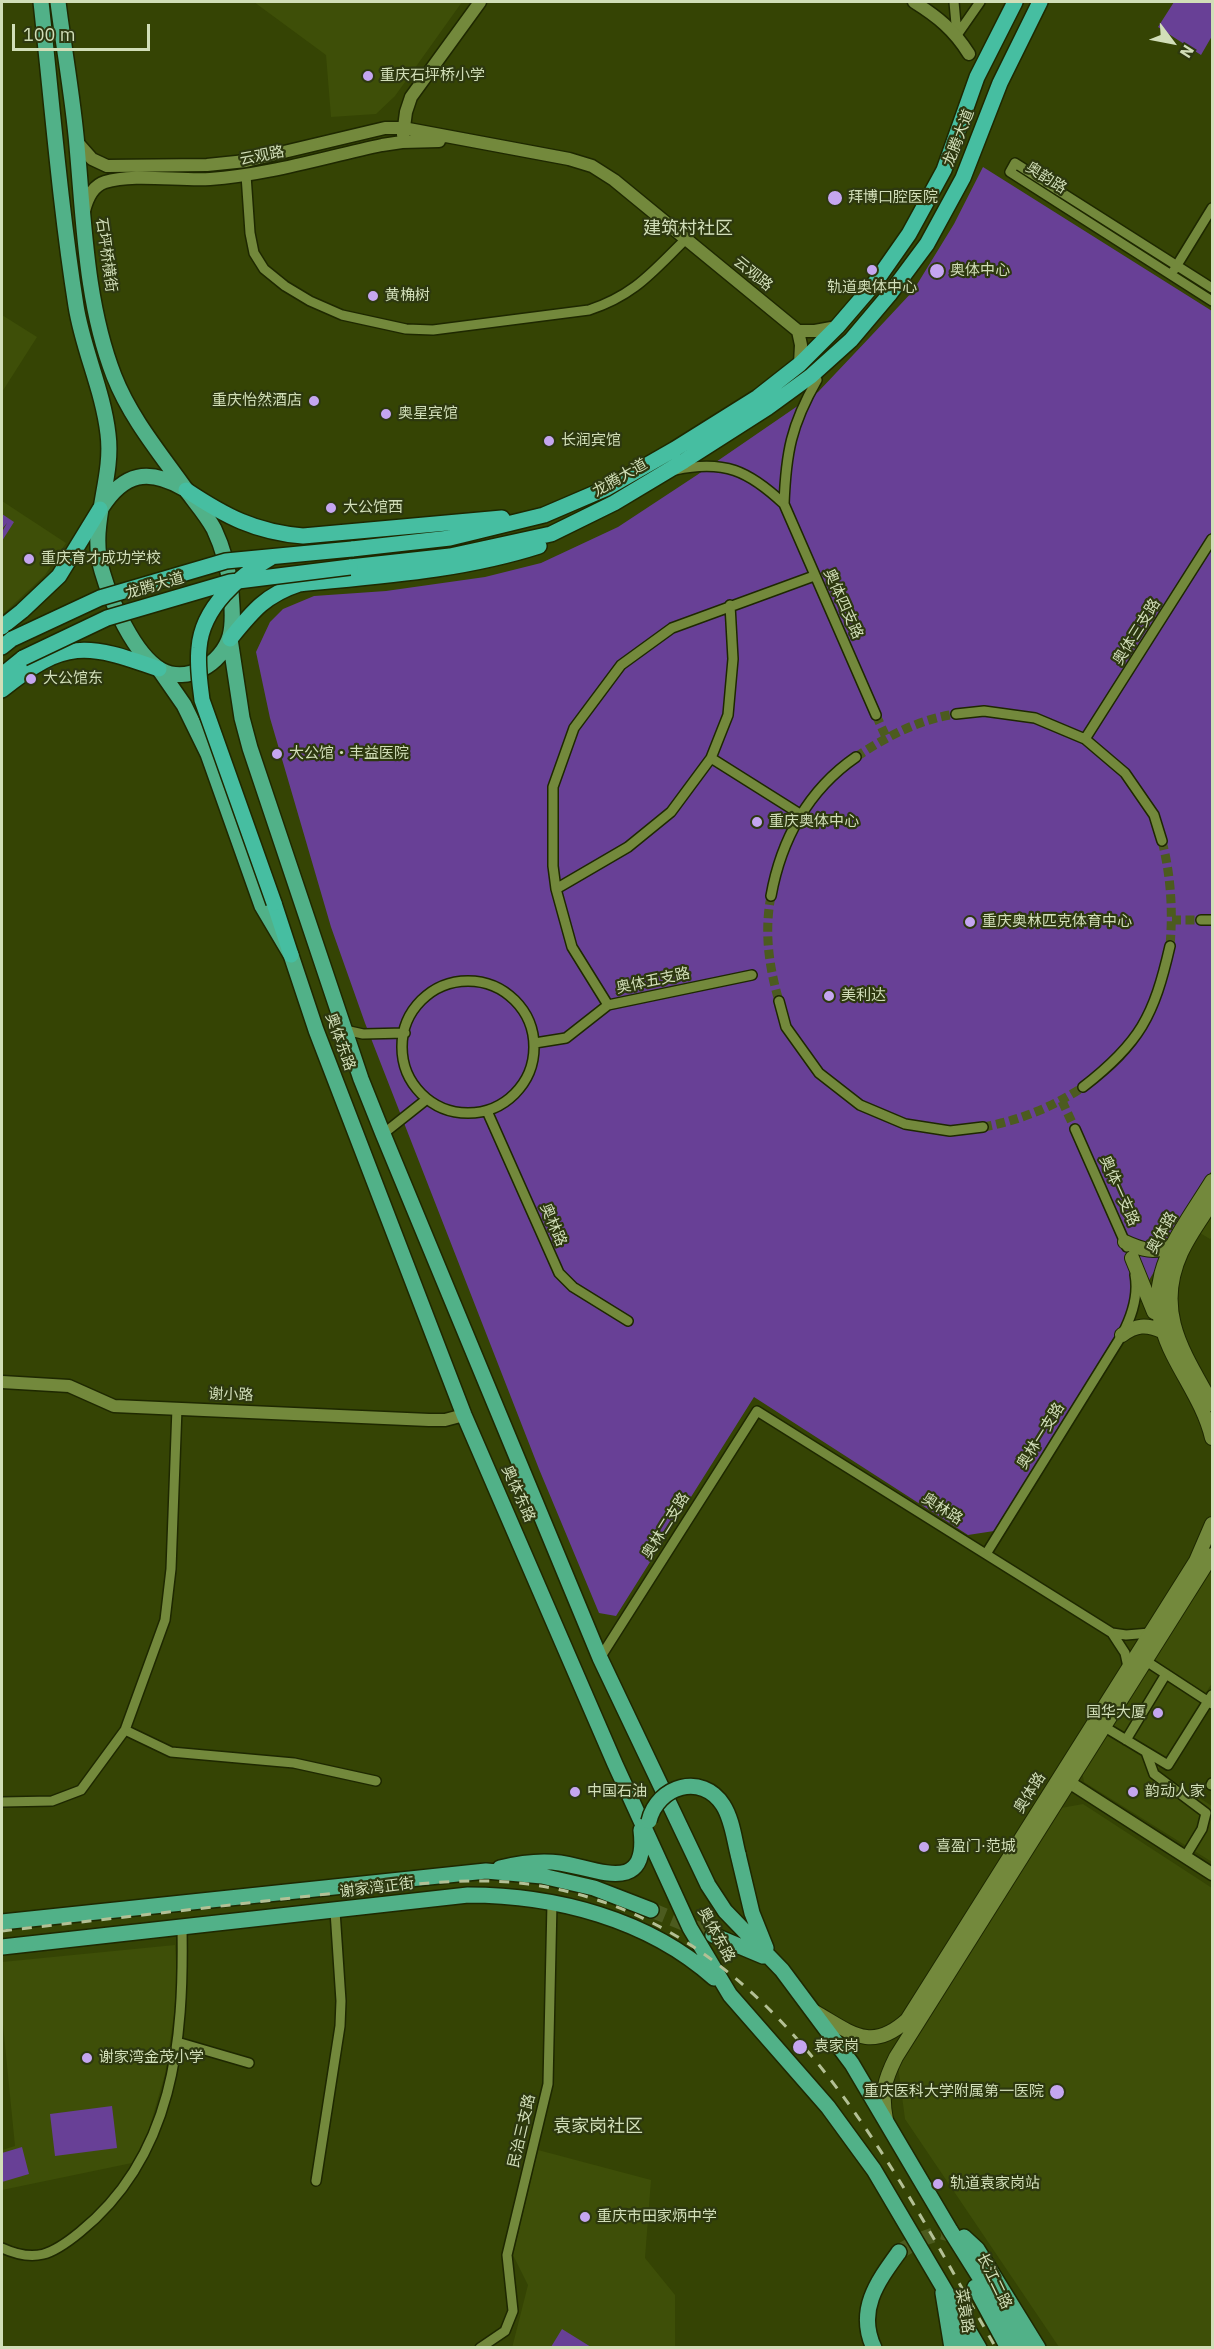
<!DOCTYPE html>
<meta charset="utf-8">
<style>
body{margin:0}
#map{position:relative;width:1214px;height:2349px;overflow:hidden;background:#354404;font-family:"IBM Plex Sans",sans-serif}
canvas{display:block}
.frame{position:absolute;inset:0;border:3px solid #d1deb8;pointer-events:none}
.north{position:absolute;left:1142px;top:12px;width:60px;height:60px;-webkit-text-stroke:4px #2d380f;paint-order:stroke;rotate:122deg;font-size:16px;font-weight:700;line-height:24px;text-align:center;color:#d1deb8}
.north::after{content:'';display:block;margin:auto;width:21px;height:27px;background:#d1deb8;clip-path:polygon(50% 0,100% 100%,50% 72%,0 100%)}
.scale{position:absolute;left:12px;top:24px;width:138px;height:27px;box-sizing:border-box;border:3px solid #d1deb8;border-top:0;padding-left:8px;font-size:18px;line-height:21px;white-space:nowrap;color:#d1deb8;-webkit-text-stroke:4px #2d380f;paint-order:stroke}
</style>
<div id="map">
<canvas width="1214" height="2349"></canvas>
<div class="frame"></div>
<div class="north">N</div>
<div class="scale">100 m</div>
</div>
<script>
const c = document.querySelector('canvas').getContext('2d');
c.lineJoin = 'round';
function fillPath(path, color) { c.fillStyle = color; c.fill(path, 'evenodd'); }
function trace(path, color, width, dash) { c.strokeStyle = color; c.lineWidth = width; c.lineCap = dash ? 'butt' : 'round'; c.setLineDash(dash || []); c.stroke(path); }
function write(font, color, halo, rows, align = 'center') {
  c.font = font + ' "IBM Plex Sans","Noto Sans SC",sans-serif'; c.lineWidth = 4.5; c.setLineDash([]); c.textBaseline = 'middle'; c.strokeStyle = halo; c.fillStyle = color; for (const [text, x, y, turn = 0] of rows) {
    c.save(); c.translate(x, y); c.rotate((+turn || 0) * Math.PI / 180); c.textAlign = isNaN(turn) ? turn : align; if (halo) c.strokeText(text, 0, 0); c.fillText(text, 0, 0); c.restore();
  }
}
fillPath(new Path2D(`
 M254 2H462L395 96 376 114 331 117 326 55Z
 M2 315 37 337 2 392Z
 M2 501 66 543 45 575 2 615Z
 M1212 1214V1237L1210 1239 1200 1233Z
 M1212 1570V1683L1157 1771 1212 1806V1862L1084 1782 1082 1771Z
 M1083 1804 1212 1888V2347H1059L905 2119 898 2066 1061 1808Z
 M175 1945 177 1977 174 2015 165 2074 147 2136 132 2163 2 2190V2150L15 2146 2 2015V1962Z
 M538 2150 651 2180 645 2258 675 2295V2347L512 2348 528 2285 513 2255Z`), '#3e4f08');
fillPath(new Path2D(`
 M1174 2H1212V36L1201 55 1158 27Z
 M983 167 1212 311V1170L1123 1326 994 1531 968 1535 754 1397 616 1616 599 1613 539 1469 365 1023 331 927 270 718 256 652 270 622 283 609 314 596 386 591 485 577 541 563 618 527 697 475 818 392 871 336 913 291 954 224Z
 M2 514 14 522 2 541V532L7 523 2 529Z
 M112 2106 117 2148 55 2156 50 2114Z
 M22 2147 29 2174 2 2182V2153Z
 M562 2329 591 2347H551Z`), '#684096');
trace(new Path2D(`
 M876 715 886 737
 M856 757C886 737 919 719 956 714
 M1162 841C1171 876 1173 911 1170 946
 M771 896C764 932 769 967 779 1001
 M1172 920H1201
 M1062 1101 1075 1129
 M983 1127C1018 1121 1053 1107 1083 1087`), '#4c5b1f', 9, [9, 4.5]);
trace(new Path2D(`
 M651 1910 713 1935
 M899 2252 919 2240 942 2232 961 2237`), '#4c5b1f', 15, [15, 8]);
const minor = new Path2D(`
 M954 2 957 35
 M957 35 980 2
 M246 175 250 233 254 253 264 269 285 286 310 301 342 315 406 329 433 330 589 310C635 295 653 271 686 239
 M1174 270 1212 208
 M1212 288 1015 163 1010 172 1212 301
 M675 470C724 459 749 471 784 504 786 453 791 425 817 380
 M784 504 876 715
 M956 714 984 711 1035 718 1085 739 1125 773 1154 815 1162 841
 M1085 739 1212 539
 M711 758 800 814
 M556 889 628 847 671 812 711 758 728 715 733 659 730 605
 M771 896C781 840 808 790 856 757
 M1201 920H1212
 M402 1047a66 66 0 1 1 132 0a66 66 0 1 1-132 0Z
 M779 1001 786 1027 819 1073 860 1105 905 1124 950 1131 983 1127
 M608 1005 572 947 556 889 553 866V787L574 728 621 665 672 628 814 576
 M345 1030 363 1034 405 1033
 M535 1043 566 1038 608 1005 752 975
 M1083 1087C1140 1043 1154 1016 1170 946
 M487 1111 559 1273 573 1287 628 1321
 M1075 1129 1127 1247
 M383 1134 427 1099
 M986 1554 1122 1335C1132 1316 1139 1296 1135 1275
 M1112 1633 1126 1635 1150 1633
 M600 1658 757 1411 1112 1633 1125 1653 1128 1667
 M1146 1661 1212 1704
 M1103 1726 1168 1765 1212 1695
 M125 1730 171 1752 294 1763 376 1781
 M1126 1740 1166 1674
 M1146 1752 1154 1774 1206 1813 1202 1829 1185 1857
 M1211 1785 1212 1783
 M2 1802 52 1801 81 1790 125 1730 165 1620 171 1569 177 1408
 M177 2042 249 2063
 M316 2181 340 2026 341 2001 335 1911
 M2 2248C35 2263 52 2255 80 2232 174 2156 184 2040 182 1928
 M480 2348 505 2331 513 2311 507 2255 548 2084 552 1903`);
const tertiary = new Path2D(`
 M914 2C938 17 954 30 969 54
 M403 135 406 112 411 97 480 2
 M77 142 92 159 107 166 207 165 246 161 385 128H403L569 159 592 166 614 180 798 331
 M84 211C87 199 92 186 105 182 133 173 180 181 210 179 268 175 325 157 382 145L402 142 439 141
 M800 364 801 345 798 331H815L837 327
 M2 1382 69 1386 114 1406 429 1420H445L464 1415
 M1061 1777 1212 1874`);
const secondary = new Path2D(`
 M1212 1181C1175 1241 1136 1282 1173 1355 1187 1383 1205 1408 1212 1438
 M1212 1202C1202 1218 1189 1235 1181 1253 1154 1312 1184 1353 1212 1404
 M1125 1242C1142 1250 1154 1253 1172 1246
 M1132 1258 1154 1312
 M1122 1335C1136 1325 1146 1324 1162 1331
 M815 2012C850 2032 871 2053 907 2020L1196 1561 1212 1524
 M886 2120C881 2093 884 2081 896 2057L1212 1555`);
const primary = new Path2D(`
 M41 2C52 103 60 205 76 306 83 350 103 390 108 434 114 480 88 525 102 571 110 599 134 655 161 670 187 684 222 664 230 636 234 622 232 607 231 592 229 571 223 548 214 529 206 514 194 501 184 487 159 452 130 417 114 376 86 304 84 223 77 146 73 98 64 50 58 2
 M102 507C124 473 148 468 183 488
 M230 639 242 718 250 748 361 1079 383 1134 600 1658 708 1885 725 1911 782 1970 852 2064 950 2230 1024 2348
 M159 669 184 705 208 754 262 906 291 955 316 1030 464 1415 615 1764 690 1928 730 1995 828 2107 874 2170 979 2348
 M738 1854 752 1913 766 1948
 M500 1868C520 1863 540 1860 560 1863 596 1868 649 1897 641 1830
 M2 1922 486 1871 542 1876 594 1888 651 1910
 M713 1935 763 1956
 M2 1947 468 1895C555 1895 648 1919 714 1978
 M964 2237 977 2249 1038 2348
 M975 2287 1008 2348
 M943 2293 952 2348
 M960 2319 963 2348
 M874 2348C856 2310 878 2281 899 2252`);
const trunk = new Path2D(`
 M186 490C225 516 255 532 303 536L502 518
 M352 549 450 538 544 515 607 488 675 449 758 397 800 364 837 327 874 284 909 234 944 170 977 77 1015 2
 M350 567 450 556 551 534 614 503 684 461 767 408 811 376 851 340 889 295 927 244 963 178 1000 83 1040 2
 M2 627 22 611 59 576 100 509
 M230 639C252 612 265 595 299 584 379 576 461 571 539 546
 M2 647 12 639
 M2 675 23 658
 M2 690C65 639 86 643 159 669
 M274 903 291 955`);
trace(minor, '#1e2800', 12);
trace(tertiary, '#1e2800', 15);
trace(secondary, '#1e2800', 16);
trace(primary, '#1e2800', 18);
trace(trunk, '#1e2800', 18);
trace(minor, '#73893c', 9);
trace(tertiary, '#73893c', 12);
trace(secondary, '#73893c', 14);
trace(primary, '#51b188', 15);
trace(trunk, '#46bea1', 15);
trace(new Path2D(`
 M2 1931 415 1884C453 1881 491 1879 528 1884 773 1918 886 2157 996 2348`), '#b3c095', 3, [10, 10]);
const primaryBridge = new Path2D(`
 M649 1821C657 1786 702 1772 723 1805 732 1819 734 1838 738 1854`);
const trunkBridge = new Path2D(`
 M272 557C239 576 202 607 199 648 197 666 200 683 202 700L274 903
 M12 639 100 598 226 561 352 549
 M23 658 107 618 230 582 350 567`);
trace(primaryBridge, '#1e2800', 18, []);
trace(trunkBridge, '#1e2800', 18, []);
trace(primaryBridge, '#51b188', 15);
trace(trunkBridge, '#46bea1', 15);
for (const [x, y, r, color] of [
 [368,76,6,"#c5a6f0"],
 [835,198,8,"#c5a6f0"],
 [872,270,6,"#c5a6f0"],
 [937,271,8,"#c5a6f0"],
 [373,296,6,"#c5a6f0"],
 [314,401,6,"#c5a6f0"],
 [386,414,6,"#c5a6f0"],
 [549,441,6,"#c5a6f0"],
 [331,508,6,"#c5a6f0"],
 [29,559,6,"#c5a6f0"],
 [31,679,6,"#c5a6f0"],
 [277,754,6,"#c5a6f0"],
 [757,822,6,"#c5a6f0"],
 [970,922,6,"#c5a6f0"],
 [829,996,6,"#c5a6f0"],
 [1158,1713,6,"#c5a6f0"],
 [575,1792,6,"#c5a6f0"],
 [1133,1792,6,"#c5a6f0"],
 [924,1847,6,"#c5a6f0"],
 [800,2047,8,"#c5a6f0"],
 [87,2058,6,"#c5a6f0"],
 [1057,2092,8,"#c5a6f0"],
 [938,2184,6,"#c5a6f0"],
 [585,2217,6,"#c5a6f0"]
]) { const dot = new Path2D(); dot.arc(x, y, r, 0, 2 * Math.PI); c.fillStyle = color; c.fill(dot); trace(dot, '#2d380f', 2); }
write('15px', '#d1deb8', '#2d380f', [
 ["重庆石坪桥小学",380,76],
 ["拜博口腔医院",848,198],
 ["奥体中心",950,271],
 ["轨道奥体中心",872,288,"center"],
 ["黄桷树",385,296],
 ["重庆怡然酒店",302,401,"right"],
 ["奥星宾馆",398,414],
 ["长润宾馆",561,441],
 ["大公馆西",343,508],
 ["重庆育才成功学校",41,559],
 ["大公馆东",43,679],
 ["大公馆‧丰益医院",289,754],
 ["重庆奥体中心",769,822],
 ["重庆奥林匹克体育中心",982,922],
 ["美利达",841,996],
 ["国华大厦",1146,1713,"right"],
 ["中国石油",587,1792],
 ["韵动人家",1145,1792],
 ["喜盈门·范城",936,1847],
 ["袁家岗",814,2047],
 ["谢家湾金茂小学",99,2058],
 ["重庆医科大学附属第一医院",1044,2092,"right"],
 ["轨道袁家岗站",950,2184],
 ["重庆市田家炳中学",597,2217]
], 'left');
write('15px', '#d1deb8', '#2d380f', [
 ["龙腾大道",959,138,-69],
 ["云观路",262,156,-11],
 ["奥韵路",1046,178,32],
 ["石坪桥横街",106,255,82],
 ["云观路",753,274,39],
 ["龙腾大道",620,478,-30],
 ["龙腾大道",155,586,-16],
 ["奥体四支路",843,604,66],
 ["奥体三支路",1137,632,-58],
 ["奥体五支路",653,981,-12],
 ["奥体东路",340,1042,70],
 ["奥体一支路",1119,1191,66],
 ["奥林路",553,1225,67],
 ["奥体路",1162,1233,-61],
 ["谢小路",231,1395,2],
 ["奥林一支路",1041,1436,-58],
 ["奥体东路",518,1494,66],
 ["奥林路",942,1509,32],
 ["奥林二支路",666,1526,-58],
 ["奥体路",1030,1793,-58],
 ["谢家湾正街",377,1888,-7],
 ["奥体东路",716,1935,61],
 ["民治三支路",522,2131,-77],
 ["长江二路",994,2281,64],
 ["菜袁路",964,2311,81]
]);
write('18px', '#d1deb8', '#2d380f', [
 ["建筑村社区",688,229],
 ["袁家岗社区",598,2127]
]);
</script>
